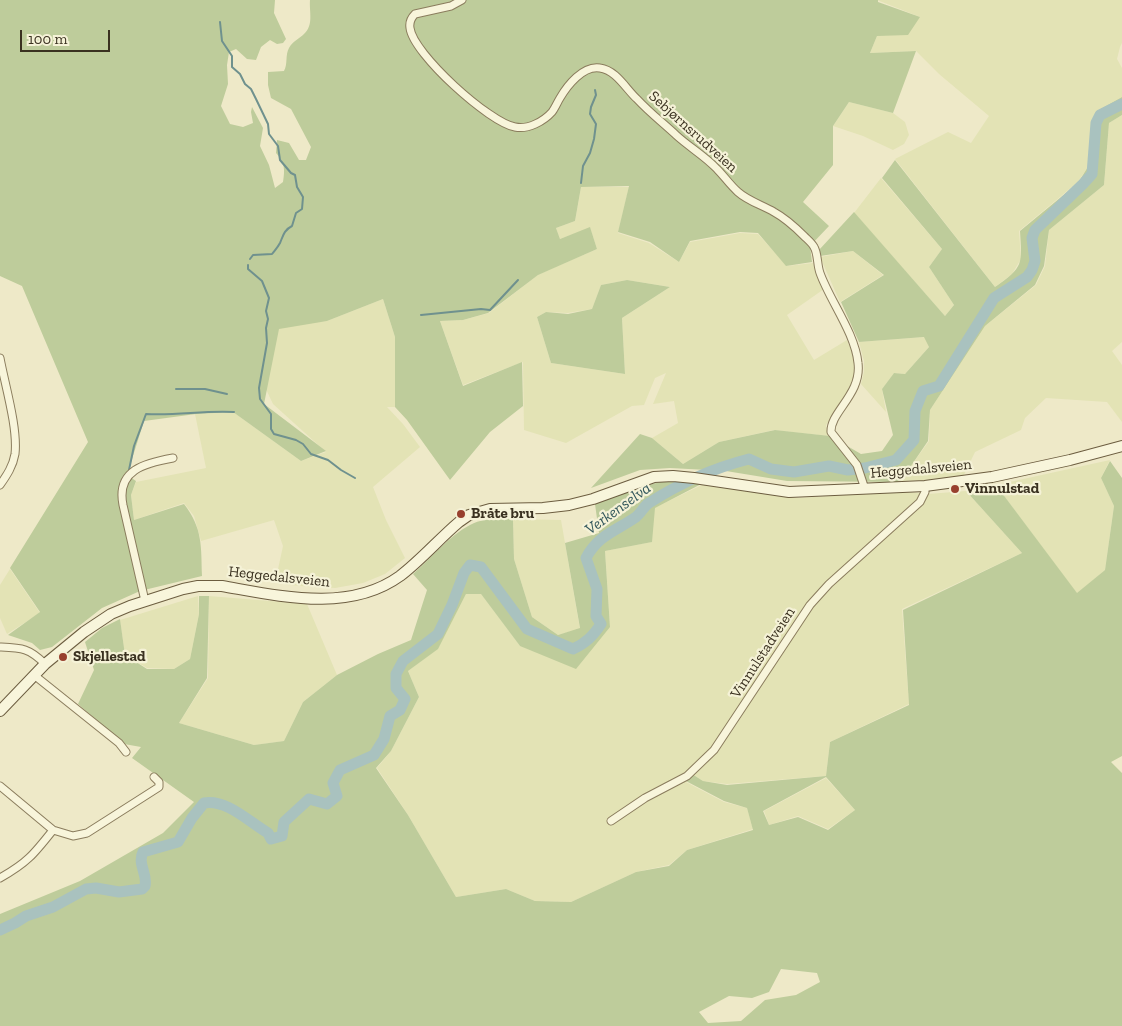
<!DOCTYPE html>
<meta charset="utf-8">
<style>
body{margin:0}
#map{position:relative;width:1122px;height:1026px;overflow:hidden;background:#eee9c8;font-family:"Zilla Slab",serif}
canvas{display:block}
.scale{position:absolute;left:20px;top:30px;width:90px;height:22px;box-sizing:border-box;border:2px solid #3a3120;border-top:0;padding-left:6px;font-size:15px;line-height:18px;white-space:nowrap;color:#3a3120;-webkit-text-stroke:4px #f5f2d7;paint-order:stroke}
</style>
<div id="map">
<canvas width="1122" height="1026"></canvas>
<div class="scale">100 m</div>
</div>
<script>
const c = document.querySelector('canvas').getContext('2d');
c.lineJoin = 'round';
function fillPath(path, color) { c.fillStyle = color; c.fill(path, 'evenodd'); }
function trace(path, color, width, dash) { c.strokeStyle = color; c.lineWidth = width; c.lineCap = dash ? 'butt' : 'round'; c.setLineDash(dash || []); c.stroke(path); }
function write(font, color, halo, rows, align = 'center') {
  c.font = font + ' "Zilla Slab",serif'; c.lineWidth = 4.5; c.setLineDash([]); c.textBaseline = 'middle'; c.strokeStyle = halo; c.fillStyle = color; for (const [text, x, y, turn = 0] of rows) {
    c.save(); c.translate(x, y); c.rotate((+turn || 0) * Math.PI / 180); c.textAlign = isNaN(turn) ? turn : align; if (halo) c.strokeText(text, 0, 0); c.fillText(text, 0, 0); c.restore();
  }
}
fillPath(new Path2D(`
 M877 0H1122V43L1120 47 1117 59 1122 68V97L1097 111 1093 121 1089 165 1078 182 1019 231 1021 259 1012 274 995 287 895 159 948 132 971 143 989 116 939 74 916 51 870 53 877 36 920 17Z
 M849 102 893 113 905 122 909 135 904 144 893 150 863 136 833 126Z
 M1122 115V342L1112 351 1122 365V422L1107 402 1046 398 1025 418 1021 430 975 452 962 479 900 481 929 441 930 410 985 326 1036 285 1045 266 1049 230 1104 185 1109 123Z
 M881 178 942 249 929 267 954 305 945 316 854 213Z
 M581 187H629L618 233 649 243 679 262 690 242 740 233 758 234 787 266 813 263 824 289 787 315 814 360 847 340 854 357 855 374 849 395 826 425 828 436 774 430 719 442 683 464 652 438 678 423 674 401 653 404 666 373 655 378 644 405 632 406 566 443 524 430 523 362 463 385 440 321 463 320 489 313 539 274 597 249 590 228 560 239 556 228 575 221ZM627 280 670 287 622 318 625 374 551 363 537 317 546 312 568 313 592 309 601 285Z
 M853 251 883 275 840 302 820 257Z
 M383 299 395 337V407H387L403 424 420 447 373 487 386 520 405 558 385 574 363 583 335 588 300 586 275 583 283 546 274 520 201 541 194 516 184 503 134 520 131 495 136 482 206 468 195 414 233 412 301 461 326 452 273 404 264 385 271 325 327 321Z
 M925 337 929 347 905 374 894 373 882 389 886 412 861 384 864 372V361L859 342Z
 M1110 460 1101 478 1114 506 1105 570 1077 594 996 485Z
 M706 483 797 498 896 492 921 493 918 500 828 583 727 732 684 781 724 802 747 808 753 829 687 850 669 865 636 872 571 902 535 901 506 889 456 897 408 815 377 768 391 751 419 697 408 671 438 648 466 594H481L520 646 610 627 605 551 651 542 654 508Z
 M966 491 1022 553 902 609 909 704 830 742 826 776 727 784 703 781 692 774 713 755 730 734 813 605 830 586 922 503 928 494Z
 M513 519 561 520 580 629 558 635 532 617 514 559Z
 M10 569 40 613 7 634 0 618V585Z
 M198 596 199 614 190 659 174 669 147 668 125 655 120 620Z
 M209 596 307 604 337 675 303 702 284 741 254 745 179 723 208 678Z
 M826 778 855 810 828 829 798 816 769 825 764 811Z`), '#e3e3b5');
fillPath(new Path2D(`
 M0 0H275L274 13 286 39 283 43 277 44 270 40 261 47 256 60 247 59 236 49 229 52 227 65 228 84 221 106 230 124 243 127 253 123 251 112 252 107 263 128 260 146 269 165 275 188 283 182C285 169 285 163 276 153L277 140 289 143 299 160H306L311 147 291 109 271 98 268 85V72L284 71C288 64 285 55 289 48 293 41 299 39 304 34 314 25 309 12 310 0H878V2L920 17 908 35 877 36 870 53 916 51 893 113 849 102 833 126V165L803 202 829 226 810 246 812 262 786 266 758 233 740 232 690 241 679 262 650 242 618 232 629 186 581 187 575 221 556 228 560 239 590 227 597 249 538 275 488 313 463 320 440 321 463 386 522 362 523 406 490 432 450 480 407 420 395 407V337L383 299 327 321 279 329 264 404 326 451 301 461 233 412 196 414 144 421 127 475 136 481 131 495 134 520 184 504C203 529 201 546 202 576L140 591 102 608 52 647 40 650 32 643 8 635 40 612 10 568 88 442 22 286 0 276Z
 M1122 97V115L1109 123 1104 185 1049 230 1044 266 1035 285 985 326 930 410 928 441 900 482 787 481 726 471 670 468 640 470 591 488 640 434 652 438 683 464 719 442 775 430 830 436 861 454 882 451 893 435 882 389 894 373 905 374 929 347 924 337 859 342 841 302 884 275 853 251 820 256 819 250 854 212 945 316 954 305 929 267 942 249 882 178 895 160 995 287C1024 267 1022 264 1020 231L1078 183 1089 165 1093 121 1097 111Z
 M627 280 670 287 622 318 625 374 551 363 537 317 546 312 568 314 592 309 601 285Z
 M1110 461 1122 478V756L1111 762 1122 773V1026H0V914L80 881 163 833 194 802 132 758 141 747 124 744 78 704 94 670 85 642 102 628 120 619 125 655 147 669H174L190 659 199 614V596H209L207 678 179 723 254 745 284 741 303 702 337 675 378 654 411 640 427 590 413 574C431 558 449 536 470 525 483 518 499 518 513 519L514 559 532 617 558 635 580 628 565 543 599 533 595 504 645 486 667 480 705 482 655 508 652 542 605 551 610 627 576 669 520 646 481 594H466L438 649 408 671 419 697 391 751 376 768 408 815 456 897 506 889 535 901 571 902 636 872 669 866 687 850 753 830 747 808 724 801 684 780 692 774 703 781 727 785 826 776 830 742 909 705 903 610 1022 553 966 491 996 485 1077 593 1105 570 1114 506 1101 478ZM826 777 855 810 828 830 798 817 769 825 763 811ZM781 969 817 973 820 982 796 995 765 1000 741 1021 708 1023 699 1012 729 996 752 998 769 992Z`), '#becc9b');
trace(new Path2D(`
 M220 22 222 41 232 56V67L240 74 245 84 251 89 256 99 268 124 269 134 278 146 280 160 291 173 295 175 297 187 303 197 302 209 296 213 292 226C284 230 283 236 280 243 278 247 275 250 272 254L253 255 250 259
 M581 183 583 166 590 153 594 139 596 124 590 114 591 107 596 95 595 90
 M248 265V269L262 281 269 298 266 311 268 319 266 328 267 343 259 388 260 399 271 414V429L274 434 296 440 303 444 311 454 328 460 341 470 355 478
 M421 315 481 309 490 310 518 280
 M176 389H205L227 394
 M129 470 134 446 146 414C176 416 205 410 234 412`), '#6f918e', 2);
trace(new Path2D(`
 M0 930 15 923 26 916 53 907 86 889 96 888 119 892 142 889 145 886C148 874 137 864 143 852L178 842 192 818 204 803C227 799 249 822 268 833L271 839 282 836 284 822 309 799 327 804 337 796 333 783 340 770 374 755 384 739 390 716 400 710 405 699 396 688V674L403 661 438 634 452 605 464 573 470 565 481 567 527 629 573 649C586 643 593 636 601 624L596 616 597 589 586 558C598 535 616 531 636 517 641 513 644 506 649 503 680 483 714 468 749 459L771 469 794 472 829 466 848 470 865 468 896 460 914 440 915 411 923 391 939 386 994 298 1027 277 1032 270 1035 261 1032 238 1035 230 1083 184 1092 174 1096 123 1100 115 1122 104`), '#a9c2bf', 11);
const minor = new Path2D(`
 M462 0 451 6 415 14C411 18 409 22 410 28 413 54 490 123 515 127 528 130 544 121 552 112 555 108 557 103 560 98 567 86 583 65 600 68 616 70 626 89 637 99 649 112 663 123 676 135 689 147 705 156 717 169 724 176 730 185 738 192 748 201 762 205 774 212 785 218 795 227 804 236 807 239 812 243 814 247 818 253 817 265 820 273 830 301 855 333 858 363 862 394 830 412 831 432L857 465 865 489
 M0 358C5 385 18 428 15 454 13 466 7 475 0 485
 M145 601 123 505C116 470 145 463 173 458
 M0 647C22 648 29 648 45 664
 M34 675 119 743 126 752
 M0 786 53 830 73 836 87 833 159 787V782L154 777
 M611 821 645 798 687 776 714 750 810 605 829 584 920 502 925 492V486
 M0 878C27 863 34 854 53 830`);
const secondary = new Path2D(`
 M0 711 45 664 84 632 111 614 130 606 183 589 198 586H222C280 596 349 613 400 576 421 560 439 539 459 522L469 515 490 509 543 508 569 505 593 499 654 477 673 476 694 478 789 492 925 486 992 477 1070 460 1122 446`);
trace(minor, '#8a7c5d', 9);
trace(secondary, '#6c5d40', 12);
trace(minor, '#f8f5db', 7);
trace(secondary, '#f8f5db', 10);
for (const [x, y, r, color] of [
 [955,489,5,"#98402e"],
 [461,514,5,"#98402e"],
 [63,657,5,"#98402e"]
]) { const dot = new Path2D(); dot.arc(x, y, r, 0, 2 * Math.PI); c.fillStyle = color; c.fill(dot); trace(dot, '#f5f2d7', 2); }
write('15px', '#3a3120', '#f5f2d7', [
 ["Sebjørnsrudveien",693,132,42],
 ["Heggedalsveien",921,469,-5],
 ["Heggedalsveien",279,577,6],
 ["Vinnulstadveien",763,653,-57]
]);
write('bold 15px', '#3a3120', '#f5f2d7', [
 ["Vinnulstad",965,489],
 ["Bråte bru",471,514],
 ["Skjellestad",73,657]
], 'left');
write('italic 16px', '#30555a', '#f5f2d7', [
 ["Verkenselva",618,509,-36]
]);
</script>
